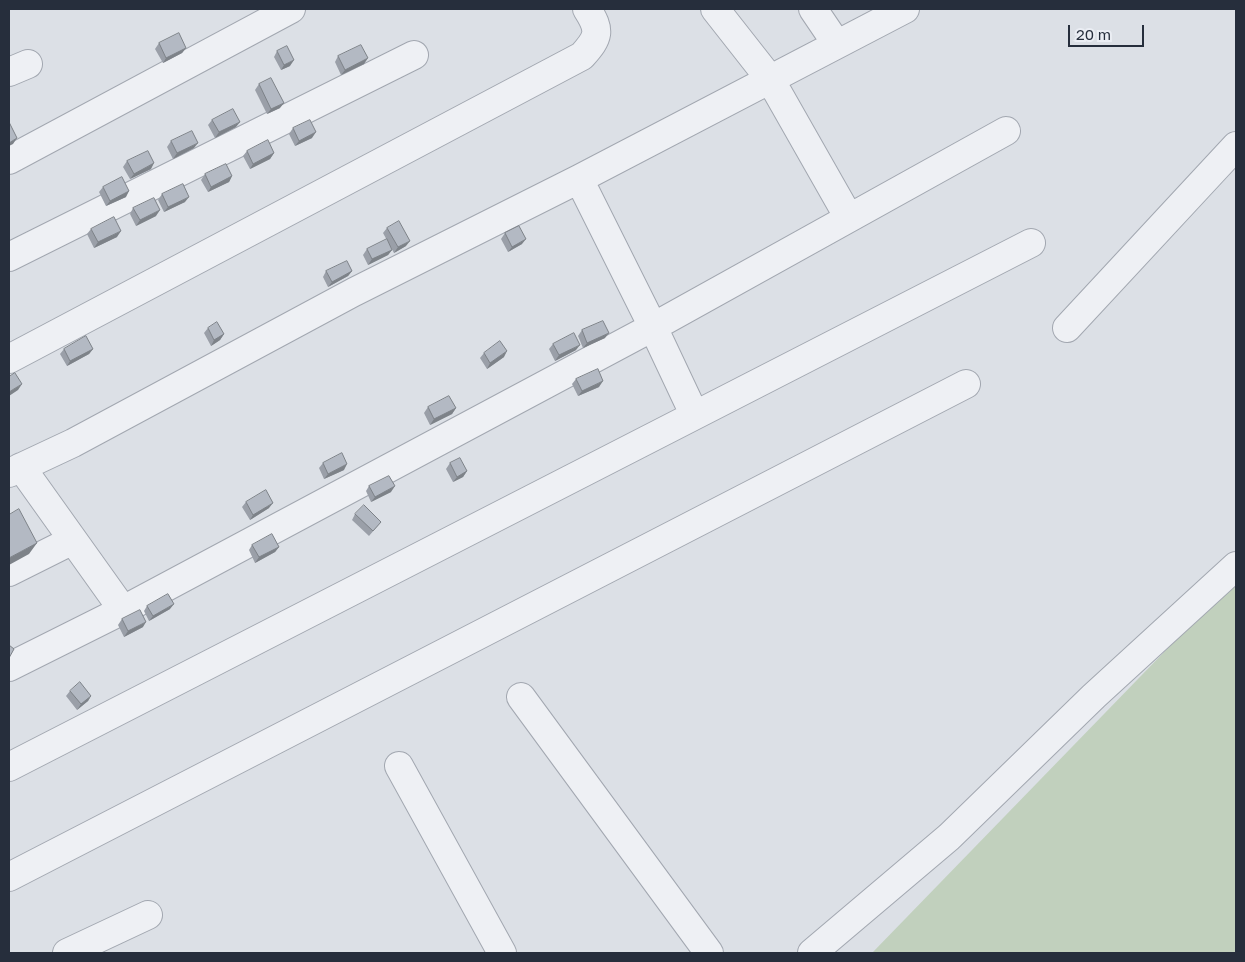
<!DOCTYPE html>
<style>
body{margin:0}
#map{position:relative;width:1245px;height:962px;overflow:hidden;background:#dce0e6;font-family:"Golos Text",sans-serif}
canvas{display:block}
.frame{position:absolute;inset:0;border:10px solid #262e3c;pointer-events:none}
.scale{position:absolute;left:1068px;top:25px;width:76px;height:22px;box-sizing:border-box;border:2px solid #262e3c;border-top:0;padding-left:6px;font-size:15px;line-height:18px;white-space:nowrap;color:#262e3c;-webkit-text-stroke:4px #ebeef4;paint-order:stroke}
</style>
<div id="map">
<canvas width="1245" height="962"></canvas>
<div class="frame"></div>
<div class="scale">20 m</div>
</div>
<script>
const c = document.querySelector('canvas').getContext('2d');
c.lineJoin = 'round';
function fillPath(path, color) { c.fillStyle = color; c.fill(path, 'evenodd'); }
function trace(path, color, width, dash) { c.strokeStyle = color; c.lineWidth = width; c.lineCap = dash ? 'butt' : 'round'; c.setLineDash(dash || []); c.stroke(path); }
fillPath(new Path2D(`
 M1236 578V953H872Z`), '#c1d0bd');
const street = new Path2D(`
 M715 9 770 79 849 218
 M813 9 836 43
 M9 72 28 64
 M9 160 291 9
 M579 179 653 327 694 414
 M9 257 414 55
 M1067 328 1236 146
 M9 359 582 56C599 37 601 31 587 9
 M21 467 123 610
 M9 473 73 443 354 292 579 179 905 9
 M9 572 73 540
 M9 667 123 610 653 327 1006 131
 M521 697 709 953
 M399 766 502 953
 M9 767 1031 243
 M9 877 966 384
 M67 953 148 915
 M812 953 949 837 1094 696 1236 566`);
trace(street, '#a2a7b0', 30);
trace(street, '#eef0f4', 28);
fillPath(new Path2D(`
 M159 43 186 48 182 53 163 63 155 49Z
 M277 51 290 66 281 70 274 57Z
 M338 56 364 64 341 75 335 62Z
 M259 84 280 108 267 114 255 90Z
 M212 120 236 127 215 138 208 125Z
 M293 128 312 138 295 146 289 134Z
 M171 141 194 148 173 159 167 147Z
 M247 151 274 153 270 159 250 169 243 156Z
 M127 161 151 169 130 179 123 167Z
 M205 174 232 176 229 182 208 192 201 180Z
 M103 187 126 197 106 206 99 192Z
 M162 194 185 202 164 212 158 200Z
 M133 208 156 216 136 226 130 214Z
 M387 228 406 246 394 253 383 233Z
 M91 229 117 237 94 248 87 234Z
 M505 233 522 244 508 252 501 239Z
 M367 249 392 250 388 255 368 265 363 255Z
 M326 271H352L348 276 328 287 323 277Z
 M208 328 224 334 220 340 211 346 204 333Z
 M582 330 605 338 583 348 578 336Z
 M553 344 576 350 555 361 549 349Z
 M64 349H93L89 354 67 366 60 354Z
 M484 353 504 357 487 369 480 358Z
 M576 379 599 387 578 396 572 384Z
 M428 407 456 408 452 414 430 425 424 413Z
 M323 463 344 470 324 479 319 468Z
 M450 463 467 471 463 477 453 482 446 469Z
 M369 486 391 492 371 502 366 491Z
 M246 502 269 508 250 520 242 507Z
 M355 514 381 522 369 536 352 520Z
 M252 545 279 547 275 552 255 563 249 550Z
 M147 606 170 609 149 621 144 611Z
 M122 619 143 627 124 637 118 625Z
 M70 691 91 696 88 701 77 710 66 696Z`), '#9a9fa8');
fillPath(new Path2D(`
 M186 48 182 53 163 63 166 58Z
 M368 58 364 64 341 75 345 70Z
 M294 60 290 66 281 70 284 65Z
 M284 103 280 108 267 114 271 109Z
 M240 122 236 127 215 138 219 132Z
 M316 132 312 138 295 146 299 141Z
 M17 138 13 144 9 146V143Z
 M198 143 194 148 173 159 177 153Z
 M274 153 270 159 250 169 253 164Z
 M154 163 151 169 130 179 134 174Z
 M232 176 229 182 208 192 211 187Z
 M129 191 126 197 106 206 110 201Z
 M189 197 185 202 164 212 168 207Z
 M160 210 156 216 136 226 140 220Z
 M121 231 117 237 94 248 98 242Z
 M526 239 522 244 508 252 512 247Z
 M410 241 406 246 394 253 398 247Z
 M392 250 388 255 368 265 372 259Z
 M352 271 348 276 328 287 332 282Z
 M609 333 605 338 583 348 587 343Z
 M224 334 220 340 211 346 214 340Z
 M580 345 576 350 555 361 559 355Z
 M93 349 89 354 67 366 70 361Z
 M507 351 504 357 487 369 490 363Z
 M603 381 599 387 578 396 582 391Z
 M22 384 18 390 9 396V392Z
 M456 408 452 414 430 425 434 419Z
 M347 464 344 470 324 479 328 474Z
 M467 471 463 477 453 482 457 477Z
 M395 486 391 492 371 502 375 497Z
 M273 503 269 508 250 520 253 515Z
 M37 543 29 554 9 565V558Z
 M279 547 275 552 255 563 259 557Z
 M174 604 170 609 149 621 153 616Z
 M146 622 143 627 124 637 128 631Z
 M91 696 88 701 77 710 81 704Z`), '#7d8288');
const building = new Path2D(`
 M179 33 186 48 166 58 159 43Z
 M361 45 368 58 345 70 338 56Z
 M287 46 294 60 284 65 277 51Z
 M271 78 284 103 271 109 259 84Z
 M233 109 240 122 219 132 212 120Z
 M310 120 316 132 299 141 293 128Z
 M9 122 17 138 9 143Z
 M192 131 198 143 177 153 171 141Z
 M268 140 274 153 253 164 247 151Z
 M148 151 154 163 134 174 127 161Z
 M226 164 232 176 211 187 205 174Z
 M122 177 129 191 110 201 103 187Z
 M183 184 189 197 168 207 162 194Z
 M154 198 160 210 140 220 133 208Z
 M114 217 121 231 98 242 91 229Z
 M399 221 410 241 398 247 387 228Z
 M519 226 526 239 512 247 505 233Z
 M387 239 392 250 372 259 367 249Z
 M347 261 352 271 332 282 326 271Z
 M603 321 609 333 587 343 582 330Z
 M217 322 224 334 214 340 208 328Z
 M574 333 580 345 559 355 553 344Z
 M86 336 93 349 70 361 64 349Z
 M500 341 507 351 490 363 484 353Z
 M598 369 603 381 582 391 576 379Z
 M15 373 22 384 9 392V377Z
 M449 396 456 408 434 419 428 407Z
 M342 453 347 464 328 474 323 463Z
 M460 458 467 471 457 477 450 463Z
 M389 476 395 486 375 497 369 486Z
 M266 490 273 503 253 515 246 502Z
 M364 505 381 522 373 531 355 514Z
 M19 509 37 543 9 558V515Z
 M272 534 279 547 259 557 252 545Z
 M168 594 174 604 153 616 147 606Z
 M140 610 146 622 128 631 122 619Z
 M9 645 14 649 9 658Z
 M80 682 91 696 81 704 70 691Z`);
fillPath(building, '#b3b9c3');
trace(building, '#7d8288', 1);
</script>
